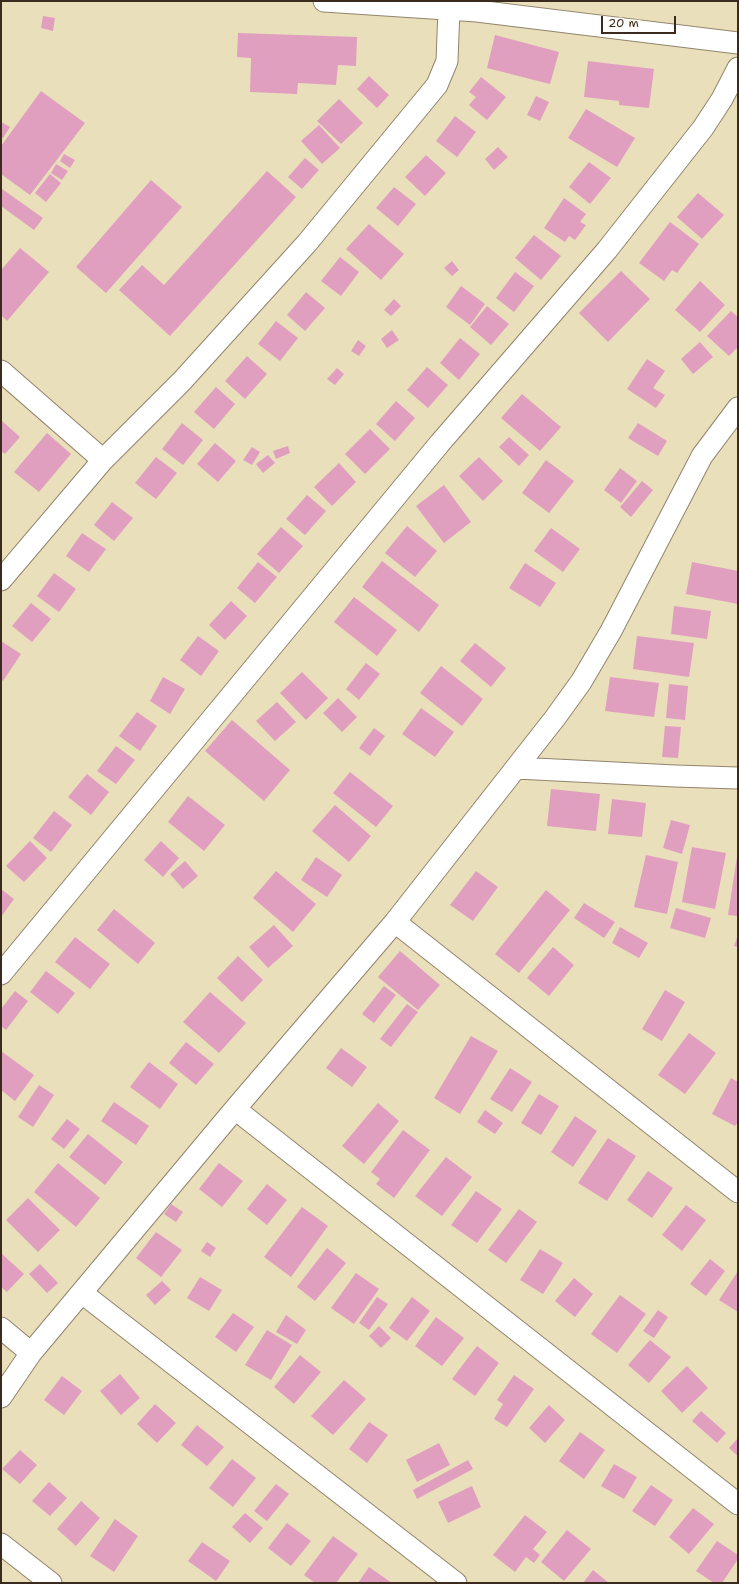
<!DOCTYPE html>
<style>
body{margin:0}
#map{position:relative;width:739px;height:1584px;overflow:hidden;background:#e9dfbb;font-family:"Shantell Sans",sans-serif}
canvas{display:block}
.frame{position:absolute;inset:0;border:2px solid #3b2a1e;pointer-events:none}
.scale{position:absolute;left:601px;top:16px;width:75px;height:18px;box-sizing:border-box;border:2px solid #3b2a1e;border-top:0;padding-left:5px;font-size:12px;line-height:14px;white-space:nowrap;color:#3b2a1e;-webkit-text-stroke:3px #fdfcf7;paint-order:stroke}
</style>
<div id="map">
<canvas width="739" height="1584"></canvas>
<div class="frame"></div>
<div class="scale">20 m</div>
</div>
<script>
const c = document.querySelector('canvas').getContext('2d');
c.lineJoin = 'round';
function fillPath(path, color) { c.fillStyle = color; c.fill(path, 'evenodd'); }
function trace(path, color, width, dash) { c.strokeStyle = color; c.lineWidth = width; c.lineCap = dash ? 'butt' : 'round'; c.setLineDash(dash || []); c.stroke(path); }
fillPath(new Path2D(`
 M43 16 55 18 53 31 41 28Z
 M238 33 357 37 356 66 338 65 336 85 298 83 297 94 250 92 251 58 237 57Z
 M495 35 559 52 550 84 487 68Z
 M588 61 654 69 649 108 619 105V101L584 97Z
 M369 76 389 95 377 108 357 89Z
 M481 77 506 97 487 120 469 105 476 97 469 92Z
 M41 91 85 123 30 195 1 174V146Z
 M536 96 549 102 540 121 527 115Z
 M339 99 363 123 341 144 317 121Z
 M586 109 635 138 617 167 568 138Z
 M455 116 476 132 457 157 436 141Z
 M1 122 10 127 3 138 1 137Z
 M319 125 340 148 322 164 301 141Z
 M498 147 508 157 494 170 485 159Z
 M64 154 75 160 70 168 60 161Z
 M426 155 446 173 425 196 405 177Z
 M305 158 319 170 302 189 288 177Z
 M589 162 611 178 590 204 569 187Z
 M56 164 68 171 62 180 51 173Z
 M267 171 296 197 170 336 119 290 142 265 164 285Z
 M50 174 61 183 46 202 35 193Z
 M151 180 182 207 106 293 76 267Z
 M394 187 416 204 398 226 376 208Z
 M2 189 43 218 34 230 1 206V191Z
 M698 193 724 215 702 239 677 217Z
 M564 198 586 214 580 222 586 225 575 240 569 236 565 242 544 228Z
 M670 222 699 244 677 273 672 270 664 281 639 263Z
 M369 224 404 254 381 280 346 249Z
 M534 235 561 256 541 280 515 258Z
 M20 248 49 272 7 321 1 315V270Z
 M340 257 359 272 341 296 321 281Z
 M452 261 459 270 452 276 444 268Z
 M621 271 650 299 608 342 579 313Z
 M515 272 534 286 514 312 496 298Z
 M700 281 725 305 700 332 675 310Z
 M461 286 485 304 470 325 446 307Z
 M306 292 325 308 305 331 287 315Z
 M394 299 401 306 391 316 384 310Z
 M487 306 509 324 491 345 470 327Z
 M731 311 738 317V347L729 356 707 336Z
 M276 321 298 338 280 361 258 344Z
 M392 330 399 340 387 348 381 339Z
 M460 338 480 354 459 380 440 363Z
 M358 340 366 346 359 356 351 351Z
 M700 342 713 357 693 374 681 359Z
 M247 356 267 374 245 399 225 381Z
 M647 359 665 371 653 388 665 395 656 408 627 389Z
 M427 367 448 385 428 408 407 390Z
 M337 368 344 374 335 385 327 379Z
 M216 387 235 404 214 429 194 412Z
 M522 394 561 427 540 451 501 418Z
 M396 401 415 418 395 441 376 424Z
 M1 420 20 437 5 454 1 451Z
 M182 423 203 440 183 465 162 449Z
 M638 423 667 441 658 456 628 438Z
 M370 429 390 449 365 474 345 454Z
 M47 433 71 454 39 492 14 472Z
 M509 437 529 455 519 466 499 447Z
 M215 443 236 461 218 482 197 464Z
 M288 446 290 453 276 459 273 451Z
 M252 447 260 452 252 465 243 460Z
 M268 455 275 463 263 473 256 464Z
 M156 457 177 473 156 499 135 483Z
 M479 457 503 481 483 501 459 476Z
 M546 460 574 481 549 513 522 493Z
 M339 463 356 482 332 506 314 487Z
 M620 468 637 481 621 503 604 490Z
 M642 481 653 490 631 517 620 507Z
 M444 485 471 522 444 543 416 506Z
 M307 495 326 511 305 535 286 519Z
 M112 502 133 518 114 541 94 525Z
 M407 526 437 551 415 577 385 553Z
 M281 527 303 546 279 573 257 554Z
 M551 528 580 549 563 572 534 551Z
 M82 533 106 549 89 572 66 556Z
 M382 561 439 605 419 632 362 587Z
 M258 562 277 577 255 603 237 588Z
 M692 562 738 571V604L686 594Z
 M525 563 556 583 540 607 509 588Z
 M54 573 76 589 59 612 37 596Z
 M354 597 397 630 377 656 334 622Z
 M231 601 247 616 225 640 209 625Z
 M31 603 51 619 32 642 12 626Z
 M674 606 711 611 707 639 671 634Z
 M198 636 219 651 201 676 180 660Z
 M637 636 694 643 689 677 633 669Z
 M1 641 21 654 3 681 1 679Z
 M475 643 506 668 491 687 460 661Z
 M366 663 380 674 359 700 346 689Z
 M441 666 483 699 462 726 420 693Z
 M302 672 328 698 306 720 280 693Z
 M163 677 185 689 170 714 150 701Z
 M610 677 659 683 654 717 605 711Z
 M669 684 688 686 685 720 666 718Z
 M338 698 357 717 342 732 323 713Z
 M277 702 296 722 275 741 256 721Z
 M421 708 454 732 435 757 402 734Z
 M137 712 157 726 140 751 119 736Z
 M232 720 290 770 264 801 205 751Z
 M665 726 681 727 678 758 662 757Z
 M374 728 385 736 370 756 359 748Z
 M116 746 135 760 116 784 97 771Z
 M350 772 393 806 376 827 333 793Z
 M87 774 109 792 91 815 68 797Z
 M551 789 600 794 596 831 547 826Z
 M188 796 225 825 204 851 168 822Z
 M612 799 646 803 642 837 608 834Z
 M335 805 371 836 349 862 312 831Z
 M54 811 72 825 51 852 33 838Z
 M671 820 690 825 682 854 663 848Z
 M30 841 47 858 24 882 6 866Z
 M161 841 179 858 163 877 144 860Z
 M692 847 726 853 715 909 682 902Z
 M646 855 678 862 667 914 634 907Z
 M316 857 342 875 327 897 301 880Z
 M737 857H738V916L728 915Z
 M185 861 198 876 183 889 170 874Z
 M276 871 316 904 293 932 253 898Z
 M476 871 498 887 473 921 450 905Z
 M1 889 14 899 1 917Z
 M546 890 570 910 519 973 495 954Z
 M584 903 615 922 604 938 574 918Z
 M676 908 711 918 705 938 670 928Z
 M114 909 155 943 138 964 97 930Z
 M274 925 293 946 268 968 249 947Z
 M620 927 648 943 639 958 612 943Z
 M738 935V947L734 946Z
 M75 937 110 964 90 989 55 962Z
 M553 947 574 965 549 996 527 978Z
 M400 951 440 985 418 1010 378 977Z
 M238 956 263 980 242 1002 217 978Z
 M46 971 75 993 58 1014 30 992Z
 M384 986 396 995 374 1023 362 1014Z
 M665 990 685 1002 662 1041 642 1029Z
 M15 991 28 1001 6 1030 1 1026V1009Z
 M210 992 246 1023 219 1053 183 1022Z
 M407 1004 418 1012 391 1047 380 1039Z
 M689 1033 716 1053 685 1094 658 1075Z
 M471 1036 498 1051 460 1114 434 1098Z
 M186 1042 214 1064 196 1085 169 1063Z
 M341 1048 367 1067 352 1087 326 1068Z
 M1 1051 34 1075 15 1101 1 1090Z
 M149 1062 178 1084 160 1109 130 1087Z
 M510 1068 532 1082 512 1112 490 1099Z
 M731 1078 738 1082V1122L735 1126 712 1114Z
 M39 1085 54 1095 33 1127 18 1117Z
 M539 1094 559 1106 541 1135 521 1123Z
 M114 1102 149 1126 136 1145 101 1121Z
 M378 1103 399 1121 364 1164 342 1146Z
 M485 1110 503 1123 495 1134 477 1122Z
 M575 1116 597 1131 573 1167 551 1152Z
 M67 1119 80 1129 64 1149 51 1139Z
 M403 1130 430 1150 394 1198 376 1184 380 1179 371 1172Z
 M88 1134 123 1162 105 1185 69 1157Z
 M608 1138 636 1156 607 1201 578 1183Z
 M446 1157 472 1177 442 1216 415 1196Z
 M58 1163 100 1198 76 1227 34 1192Z
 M219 1163 243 1181 222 1207 199 1189Z
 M648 1171 673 1188 652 1218 627 1200Z
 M267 1184 287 1200 267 1225 247 1209Z
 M476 1191 502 1209 477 1243 451 1225Z
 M28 1198 60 1230 38 1252 6 1220Z
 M171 1204 183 1212 176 1222 164 1214Z
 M686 1205 706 1220 682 1251 662 1235Z
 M302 1207 328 1226 291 1277 264 1257Z
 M519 1209 537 1222 506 1263 488 1250Z
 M156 1232 182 1250 161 1277 136 1258Z
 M207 1242 216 1248 210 1257 201 1251Z
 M327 1248 346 1263 315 1301 297 1287Z
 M540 1249 563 1263 543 1294 520 1280Z
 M1 1253 24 1274 7 1292 1 1287Z
 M710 1259 725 1271 706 1296 690 1284Z
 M40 1264 58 1283 47 1293 29 1274Z
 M738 1271V1312L719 1300Z
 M356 1273 379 1289 354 1324 331 1308Z
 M200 1277 222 1290 209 1311 187 1298Z
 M574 1278 593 1294 575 1317 555 1301Z
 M162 1281 171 1290 155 1305 146 1295Z
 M620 1295 646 1314 617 1353 591 1334Z
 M377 1297 388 1304 369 1330 359 1323Z
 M412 1297 430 1311 407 1341 389 1328Z
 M658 1310 668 1317 654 1338 643 1331Z
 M233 1313 254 1327 236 1352 215 1337Z
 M286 1315 306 1330 297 1344 276 1332Z
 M436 1317 464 1338 442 1366 415 1346Z
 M379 1326 391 1338 381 1348 369 1336Z
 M267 1330 292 1345 271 1380 245 1365Z
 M650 1340 671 1357 649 1383 628 1365Z
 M477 1346 499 1363 475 1396 452 1379Z
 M300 1355 321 1372 294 1404 274 1387Z
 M687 1366 708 1388 682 1413 661 1391Z
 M120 1374 140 1398 121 1415 100 1391Z
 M514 1375 534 1389 507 1427 494 1419 503 1404 497 1400Z
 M62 1376 82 1391 64 1415 44 1400Z
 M344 1380 366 1399 333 1435 311 1416Z
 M155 1404 176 1423 157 1443 137 1424Z
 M549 1405 565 1420 545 1443 529 1428Z
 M701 1411 726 1433 717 1443 692 1421Z
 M369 1422 388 1435 367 1463 349 1449Z
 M197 1425 224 1447 207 1466 181 1445Z
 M580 1432 605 1450 584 1479 559 1461Z
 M738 1438V1456L729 1448Z
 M439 1443 450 1465 417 1482 406 1460Z
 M20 1450 37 1465 20 1484 2 1469Z
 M232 1459 256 1478 233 1507 209 1488Z
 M468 1460 473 1469 417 1499 413 1490Z
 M614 1464 637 1477 624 1499 601 1486Z
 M49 1482 67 1498 50 1516 32 1501Z
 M276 1484 289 1494 267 1521 254 1511Z
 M651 1485 673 1500 655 1526 632 1511Z
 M472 1486 481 1507 448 1523 438 1502Z
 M81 1501 100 1518 76 1546 57 1529Z
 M693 1508 714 1524 689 1554 669 1537Z
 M245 1513 263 1528 250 1543 232 1527Z
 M525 1515 547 1532 533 1549 540 1555 534 1563 526 1557 515 1572 493 1555Z
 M115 1519 138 1536 114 1572 90 1556Z
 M287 1523 311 1541 291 1566 268 1548Z
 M567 1530 591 1549 564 1581 541 1562Z
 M333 1536 358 1554 336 1583H315L304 1575Z
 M717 1541 738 1555V1559L722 1583H714L696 1571Z
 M202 1542 230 1561 216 1581 188 1561Z
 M369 1567 392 1583H358Z
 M593 1570 609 1583H583Z`), '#e19fc0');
const street = new Path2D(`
 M324 1 477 11 738 43
 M1 371 103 460
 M1 580 103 460 182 381 307 243 437 85 447 61 449 9
 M516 768 675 776 738 778
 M395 922 738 1192
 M1 974 440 443 607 250 703 128 722 99 738 68
 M235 1109 738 1504
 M82 1293 456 1583
 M1 1328 31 1353
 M1 1397 31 1353 235 1109 395 922 555 718 581 682 611 631 702 456 738 408
 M1 1544 51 1583`);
trace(street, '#92846c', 23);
trace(street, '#fff', 21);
</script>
